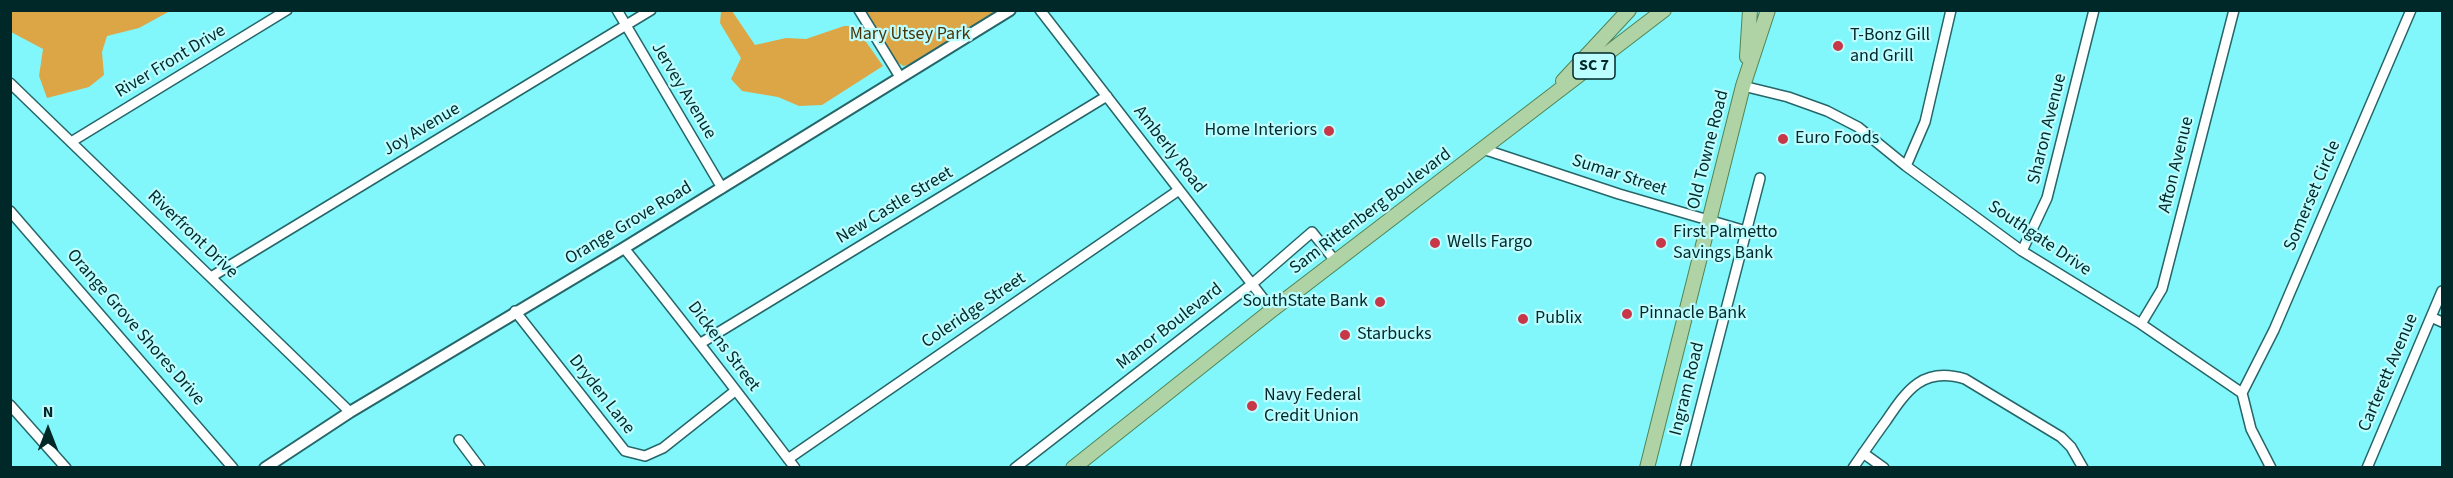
<!DOCTYPE html>
<style>
body{margin:0}
#map{position:relative;width:2453px;height:478px;overflow:hidden;background:#81f7fc;font-family:"Source Sans 3",sans-serif}
canvas{display:block}
.frame{position:absolute;inset:0;border:12px solid #002829;pointer-events:none}
.north{position:absolute;left:18px;top:400px;width:60px;height:60px;-webkit-text-stroke:4px #bcfdff;paint-order:stroke;rotate:0deg;font-size:16px;font-weight:700;line-height:24px;text-align:center;color:#002829}
.north::after{content:'';display:block;margin:auto;width:21px;height:27px;background:#002829;clip-path:polygon(50% 0,100% 100%,50% 72%,0 100%)}
</style>
<div id="map">
<canvas width="2453" height="478"></canvas>
<div class="frame"></div>
<div class="north">N</div>
</div>
<script>
const c = document.querySelector('canvas').getContext('2d');
c.lineJoin = 'round';
function fillPath(path, color) { c.fillStyle = color; c.fill(path, 'evenodd'); }
function trace(path, color, width, dash) { c.strokeStyle = color; c.lineWidth = width; c.lineCap = dash ? 'butt' : 'round'; c.setLineDash(dash || []); c.stroke(path); }
function write(font, color, halo, rows, align = 'center') {
  c.font = font + ' "Source Sans 3",sans-serif'; c.lineWidth = 4.5; c.setLineDash([]); c.textBaseline = 'middle'; c.strokeStyle = halo; c.fillStyle = color; for (const [text, x, y, turn = 0] of rows) {
    c.save(); c.translate(x, y); c.rotate((+turn || 0) * Math.PI / 180); c.textAlign = isNaN(turn) ? turn : align; if (halo) c.strokeText(text, 0, 0); c.fillText(text, 0, 0); c.restore();
  }
}
fillPath(new Path2D(`
 M10 11 11 10 170 11 139 28 107 36 102 52 104 75 89 87 47 98 39 76 43 49 11 32Z
 M721 11H732L755 45 786 38 806 39 844 26H855L883 66 822 105 799 106 778 97 742 91 731 79 741 58 720 23Z
 M866 11H999L909 65 903 66 897 62Z`), '#dca647');
const minor = new Path2D(`
 M617 10 722 188
 M859 10 900 77
 M1040 10 1272 310
 M10 83 350 412
 M1743 86 1788 97 1827 111 1858 127 1906 166 2022 251 2141 324 2242 393 2251 429 2271 468
 M71 142 287 10
 M1483 149 1619 194 1746 231
 M1906 166 1925 122 1951 10
 M10 211 233 468
 M624 248C682 320 739 394 795 468
 M2022 251 2047 198 2094 10
 M211 277 651 10
 M515 311 625 451 645 456 663 448 735 391
 M2431 317 2442 322
 M2141 324 2162 289 2234 10
 M701 343 1107 96
 M2242 393 2274 330 2411 10
 M10 405 66 468
 M459 440 480 468
 M1863 453 1884 468
 M788 459 1179 190
 M1015 468 1252 284 1312 232 1336 262
 M1685 468 1760 178
 M1853 468C1864 452 1875 436 1886 421 1907 390 1923 366 1965 379L2061 437 2071 447 2083 468
 M2367 468 2442 291`);
const tertiary = new Path2D(`
 M265 468 350 412 624 248 1010 10`);
const primary = new Path2D(`
 M1747 57 1750 10
 M1563 81 1629 10
 M1073 468 1272 310 1664 10
 M1647 468 1743 86 1768 10`);
trace(minor, '#266669', 12);
trace(tertiary, '#266669', 14);
trace(primary, '#518454', 16);
trace(minor, '#fff', 9);
trace(tertiary, '#fff', 10);
trace(primary, '#b0d3a6', 14);
for (const [x, y, r, color] of [
 [1838,46,6,"#c73748"],
 [1329,131,6,"#c73748"],
 [1783,139,6,"#c73748"],
 [1435,243,6,"#c73748"],
 [1661,243,6,"#c73748"],
 [1380,302,6,"#c73748"],
 [1627,314,6,"#c73748"],
 [1523,319,6,"#c73748"],
 [1345,335,6,"#c73748"],
 [1252,406,6,"#c73748"]
]) { const dot = new Path2D(); dot.arc(x, y, r, 0, 2 * Math.PI); c.fillStyle = color; c.fill(dot); trace(dot, '#bcfdff', 2); }
for (const [x, y, w] of [
 [1594,66,42]
]) { const box = new Path2D(); box.roundRect(x - w / 2, y - 13, w, 26, 4.5); c.fillStyle = '#bcfdff'; c.fill(box); trace(box, '#002829', 1.5); }
write('bold 16px', '#002829', null, [
 ["SC 7",1594,66]
]);
write('18px', '#4a3305', '#bcfdff', [
 ["Mary Utsey Park",910,35]
]);
write('18px', '#002829', '#bcfdff', [
 ["T-Bonz Gill",1850,36],
 ["and Grill",1850,57],
 ["Home Interiors",1317,131,"right"],
 ["Euro Foods",1795,139],
 ["First Palmetto",1673,233],
 ["Savings Bank",1673,254],
 ["Wells Fargo",1447,243],
 ["SouthState Bank",1368,302,"right"],
 ["Pinnacle Bank",1639,314],
 ["Publix",1535,319],
 ["Starbucks",1357,335],
 ["Navy Federal",1264,396],
 ["Credit Union",1264,417]
], 'left');
write('18px', '#002829', '#bcfdff', [
 ["River Front Drive",171,62,-31],
 ["Jervey Avenue",683,91,59],
 ["Sharon Avenue",2048,129,-76],
 ["Joy Avenue",422,130,-31],
 ["Amberly Road",1169,150,52],
 ["Old Towne Road",1709,150,-76],
 ["Afton Avenue",2177,165,-76],
 ["Sumar Street",1619,176,18],
 ["Somerset Circle",2313,196,-67],
 ["New Castle Street",895,206,-31],
 ["Sam Rittenberg Boulevard",1371,212,-37],
 ["Orange Grove Road",629,224,-31],
 ["Riverfront Drive",192,235,44],
 ["Southgate Drive",2039,239,34],
 ["Coleridge Street",974,311,-34],
 ["Manor Boulevard",1170,327,-38],
 ["Orange Grove Shores Drive",135,328,49],
 ["Dickens Street",723,347,53],
 ["Carterett Avenue",2389,373,-67],
 ["Ingram Road",1688,389,-76],
 ["Dryden Lane",601,395,52]
]);
</script>
